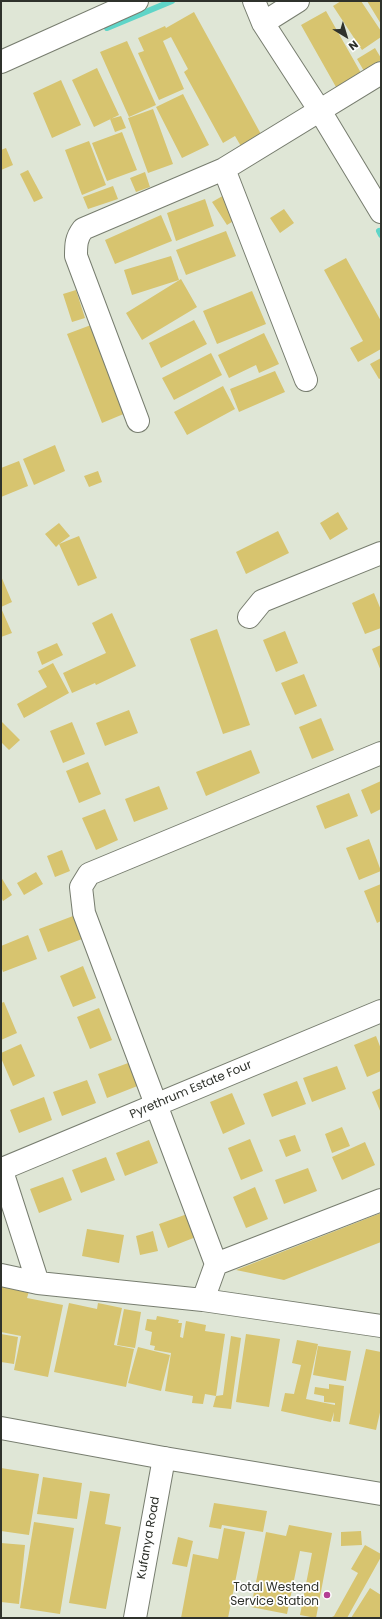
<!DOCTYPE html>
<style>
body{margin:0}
#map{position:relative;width:382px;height:1619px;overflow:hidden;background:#dfe6d6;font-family:Poppins,sans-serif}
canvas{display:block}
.frame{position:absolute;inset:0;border:2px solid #2f322c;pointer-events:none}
.north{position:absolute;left:326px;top:16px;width:40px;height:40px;-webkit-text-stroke:3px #fff;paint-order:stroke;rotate:142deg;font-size:11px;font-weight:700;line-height:16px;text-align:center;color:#2f322c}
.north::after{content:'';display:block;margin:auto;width:14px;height:18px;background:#2f322c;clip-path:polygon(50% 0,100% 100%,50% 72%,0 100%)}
</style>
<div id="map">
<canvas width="382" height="1619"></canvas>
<div class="frame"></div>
<div class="north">N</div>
</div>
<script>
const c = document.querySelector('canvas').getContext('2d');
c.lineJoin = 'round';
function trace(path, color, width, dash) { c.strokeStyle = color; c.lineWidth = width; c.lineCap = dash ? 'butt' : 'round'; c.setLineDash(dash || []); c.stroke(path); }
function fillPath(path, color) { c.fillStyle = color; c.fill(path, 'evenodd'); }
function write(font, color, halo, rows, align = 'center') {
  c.font = font + ' Poppins,sans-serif'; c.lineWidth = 3.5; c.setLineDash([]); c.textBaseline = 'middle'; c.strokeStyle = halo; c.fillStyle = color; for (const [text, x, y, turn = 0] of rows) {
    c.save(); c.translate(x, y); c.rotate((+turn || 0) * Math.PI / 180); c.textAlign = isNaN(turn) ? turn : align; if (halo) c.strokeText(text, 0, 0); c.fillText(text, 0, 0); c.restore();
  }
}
trace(new Path2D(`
 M107 28 172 1
 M379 231 381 235`), '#5fd5c8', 6);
fillPath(new Path2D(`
 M341 1H361L381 31V37L362 50 333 6Z
 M367 1H381V24Z
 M326 11 361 73 336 87 301 25Z
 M194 12 262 136 242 148 235 136 223 143 184 72 188 69 171 37 163 41 184 89 159 100 138 53 144 51 138 38 165 26 166 28Z
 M127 41 156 105 129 117 100 52Z
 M375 48 381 58V60L364 71 357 59Z
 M97 68 119 115 94 127 72 80Z
 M61 80 81 125 52 138 33 93Z
 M183 94 209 145 182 158 156 107Z
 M153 109 173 164 148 173 128 118Z
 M121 116 126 128 115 132 110 119Z
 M122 132 137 170 107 181 92 143Z
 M89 141 106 185 82 195 65 150Z
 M6 148 13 165 1 170V150Z
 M28 170 43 198 34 202 20 174Z
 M145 172 150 187 136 192 130 178Z
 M113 186 118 199 88 209 83 197Z
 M226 194 240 217 227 225 212 202Z
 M205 199 214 226 176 241 167 213Z
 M284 209 294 223 280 233 270 218Z
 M161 215 172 241 115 264 105 240Z
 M226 231 236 256 186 275 176 250Z
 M171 256 179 280 132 295 124 270Z
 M346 258 381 321V349L358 362 350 348 363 341 324 270Z
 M181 279 197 307 142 340 126 313Z
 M76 290 85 318 72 322 63 294Z
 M252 291 266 324 217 344 203 311Z
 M194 320 207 344 161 368 149 343Z
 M91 325 126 413 102 423 67 334Z
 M264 333 279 364 259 373 256 365 229 378 218 355Z
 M211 353 222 375 174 400 162 378Z
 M381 358V378L379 379 370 364Z
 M275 371 285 392 239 412 230 389Z
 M223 386 235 409 187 435 174 412Z
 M55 445 65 471 34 485 23 459Z
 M19 461 28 486 1 497V468Z
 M98 471 102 482 89 487 84 476Z
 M338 512 348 529 330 540 320 523Z
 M59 523 70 536 59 544 79 536 97 578 78 586 59 544 56 547 45 534Z
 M278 531 289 553 246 574 236 552Z
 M1 576 12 602 1 607Z
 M374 593 381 610V628L365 634 352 603Z
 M1 608 12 633 1 637Z
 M112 613 136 666 96 685 95 683 72 693 63 673 106 653 92 623Z
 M217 629 250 725 223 734 190 639Z
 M285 631 298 663 276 672 263 640Z
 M57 643 63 655 42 665 37 652Z
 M381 645V671L372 649Z
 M53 663 69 693 24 718 17 704 47 687 38 671Z
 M304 674 317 706 295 715 281 683Z
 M129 710 138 733 105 746 96 723Z
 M321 718 334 750 312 759 299 727Z
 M2 722 20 740 9 750 1 742Z
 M72 722 85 754 63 763 50 731Z
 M251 750 260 773 206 796 196 772Z
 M88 762 101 794 79 803 66 771Z
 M381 781V809L371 814 361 790Z
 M159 786 168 809 134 822 125 799Z
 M349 793 358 816 325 829 316 806Z
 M105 809 118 840 96 850 82 818Z
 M369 839 381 871 359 880 346 848Z
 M62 850 70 871 55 877 47 856Z
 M36 872 43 884 24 895 17 883Z
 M1 877 12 895 3 901 1 897Z
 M381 884V921L377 923 364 891Z
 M73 916 82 939 48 952 39 929Z
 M28 935 37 959 3 972 1 966V946Z
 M83 966 96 998 73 1007 60 976Z
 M4 1002 17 1033 1 1040V1003Z
 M99 1008 112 1040 90 1049 77 1017Z
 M376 1036 381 1049V1071L367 1077 354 1045Z
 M21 1044 35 1076 13 1086 1 1058V1053Z
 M131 1062 140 1085 107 1098 98 1074Z
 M337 1066 346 1089 312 1102 303 1078Z
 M87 1080 96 1103 62 1116 53 1092Z
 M297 1081 306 1104 272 1117 263 1094Z
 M381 1088V1113L372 1092Z
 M232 1093 245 1124 223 1134 210 1102Z
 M44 1097 52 1120 19 1133 10 1110Z
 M342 1127 350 1146 332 1153 325 1134Z
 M295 1135 301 1151 286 1157 279 1140Z
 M250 1139 263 1171 241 1180 228 1148Z
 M149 1140 158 1163 125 1176 116 1153Z
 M365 1142 375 1165 342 1180 332 1157Z
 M106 1157 115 1180 81 1193 72 1170Z
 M308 1168 317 1191 284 1204 275 1180Z
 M63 1177 72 1200 39 1213 30 1189Z
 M255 1187 268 1219 246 1228 233 1197Z
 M193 1212 201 1235 168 1248 159 1224Z
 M381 1213V1242L284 1280 236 1270Z
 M87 1229 124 1235 119 1263 82 1256Z
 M153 1231 158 1251 140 1255 136 1236Z
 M2 1286 29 1291 27 1298 63 1305 48 1377 14 1370 21 1336 1 1332Z
 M69 1303 97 1309 98 1303 122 1308 114 1345 134 1349 126 1387 54 1372Z
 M124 1309 141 1312 135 1348 117 1345Z
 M157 1316 179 1320 178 1323H182L180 1337 183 1338 186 1321 206 1325 205 1331 225 1334 216 1396 205 1394 203 1404 192 1403 193 1396 165 1391 171 1353 154 1350 155 1346 150 1345 152 1332 145 1330 147 1319 156 1320Z
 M1 1334 18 1337 14 1364 1 1362Z
 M246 1334 280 1339 269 1407 236 1402Z
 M231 1336 241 1338 231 1409 213 1407 216 1396 223 1395Z
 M297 1340 318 1344 306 1399 335 1405V1403L324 1402V1396L314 1394 315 1387 329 1389V1384L344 1386 340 1422 333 1421 334 1412 331 1422 281 1411 285 1393 294 1394 301 1365 292 1363Z
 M318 1346 351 1351 346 1381 313 1375Z
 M138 1347 170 1355 161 1391 128 1383Z
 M366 1349 381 1352V1408L376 1430 349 1424Z
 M1 1468 39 1474 29 1535 1 1531Z
 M43 1477 82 1483 77 1519 37 1514Z
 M90 1491 110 1494 105 1524 121 1527 106 1609 69 1603Z
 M214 1503 267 1511 263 1532 222 1525 221 1529 209 1527Z
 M34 1522 74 1528 60 1614 20 1608Z
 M289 1525 332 1533 316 1618 300 1615 312 1553 300 1551 287 1614 251 1607 266 1532 286 1536Z
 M224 1528 245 1532 228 1618H181L193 1554 218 1559Z
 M361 1531 362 1545 341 1546V1532Z
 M178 1537 193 1541 187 1567 172 1564Z
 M1 1543 25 1545 19 1604 1 1602Z
 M365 1545 381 1554V1557L347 1618H330L334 1616 358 1573 351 1569Z
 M370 1588 381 1595V1618H351Z`), '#d7c46f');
const minor = new Path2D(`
 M254 1 263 23 320 111 381 212
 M263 23 298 1
 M1 62 137 1
 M224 169 306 380
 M138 421 76 256C76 245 76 238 83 229L224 169 381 73
 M249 617 262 601 381 553
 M1 1168 38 1283
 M2 1169 381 1011
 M216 1264 381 1200
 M1 1275 38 1283 203 1300 381 1326
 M203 1300 216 1264 84 913 81 887 89 874 381 753
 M135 1618 164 1458`);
const tertiary = new Path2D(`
 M1 1428 164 1458 381 1494`);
trace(minor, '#777d6f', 24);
trace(tertiary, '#777d6f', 24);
trace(minor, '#fff', 22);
trace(tertiary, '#fff', 22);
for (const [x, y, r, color] of [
 [327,1595,4,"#b43e95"]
]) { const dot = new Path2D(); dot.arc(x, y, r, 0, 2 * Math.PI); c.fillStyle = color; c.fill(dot); trace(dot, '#fff', 1.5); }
write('12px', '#2f322c', '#fff', [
 ["Pyrethrum Estate Four",191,1090,-23],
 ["Kufanya Road",149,1538,-80]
]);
write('12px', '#2f322c', '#fff', [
 ["Total Westend",319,1588],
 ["Service Station",319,1602]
], 'right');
</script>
